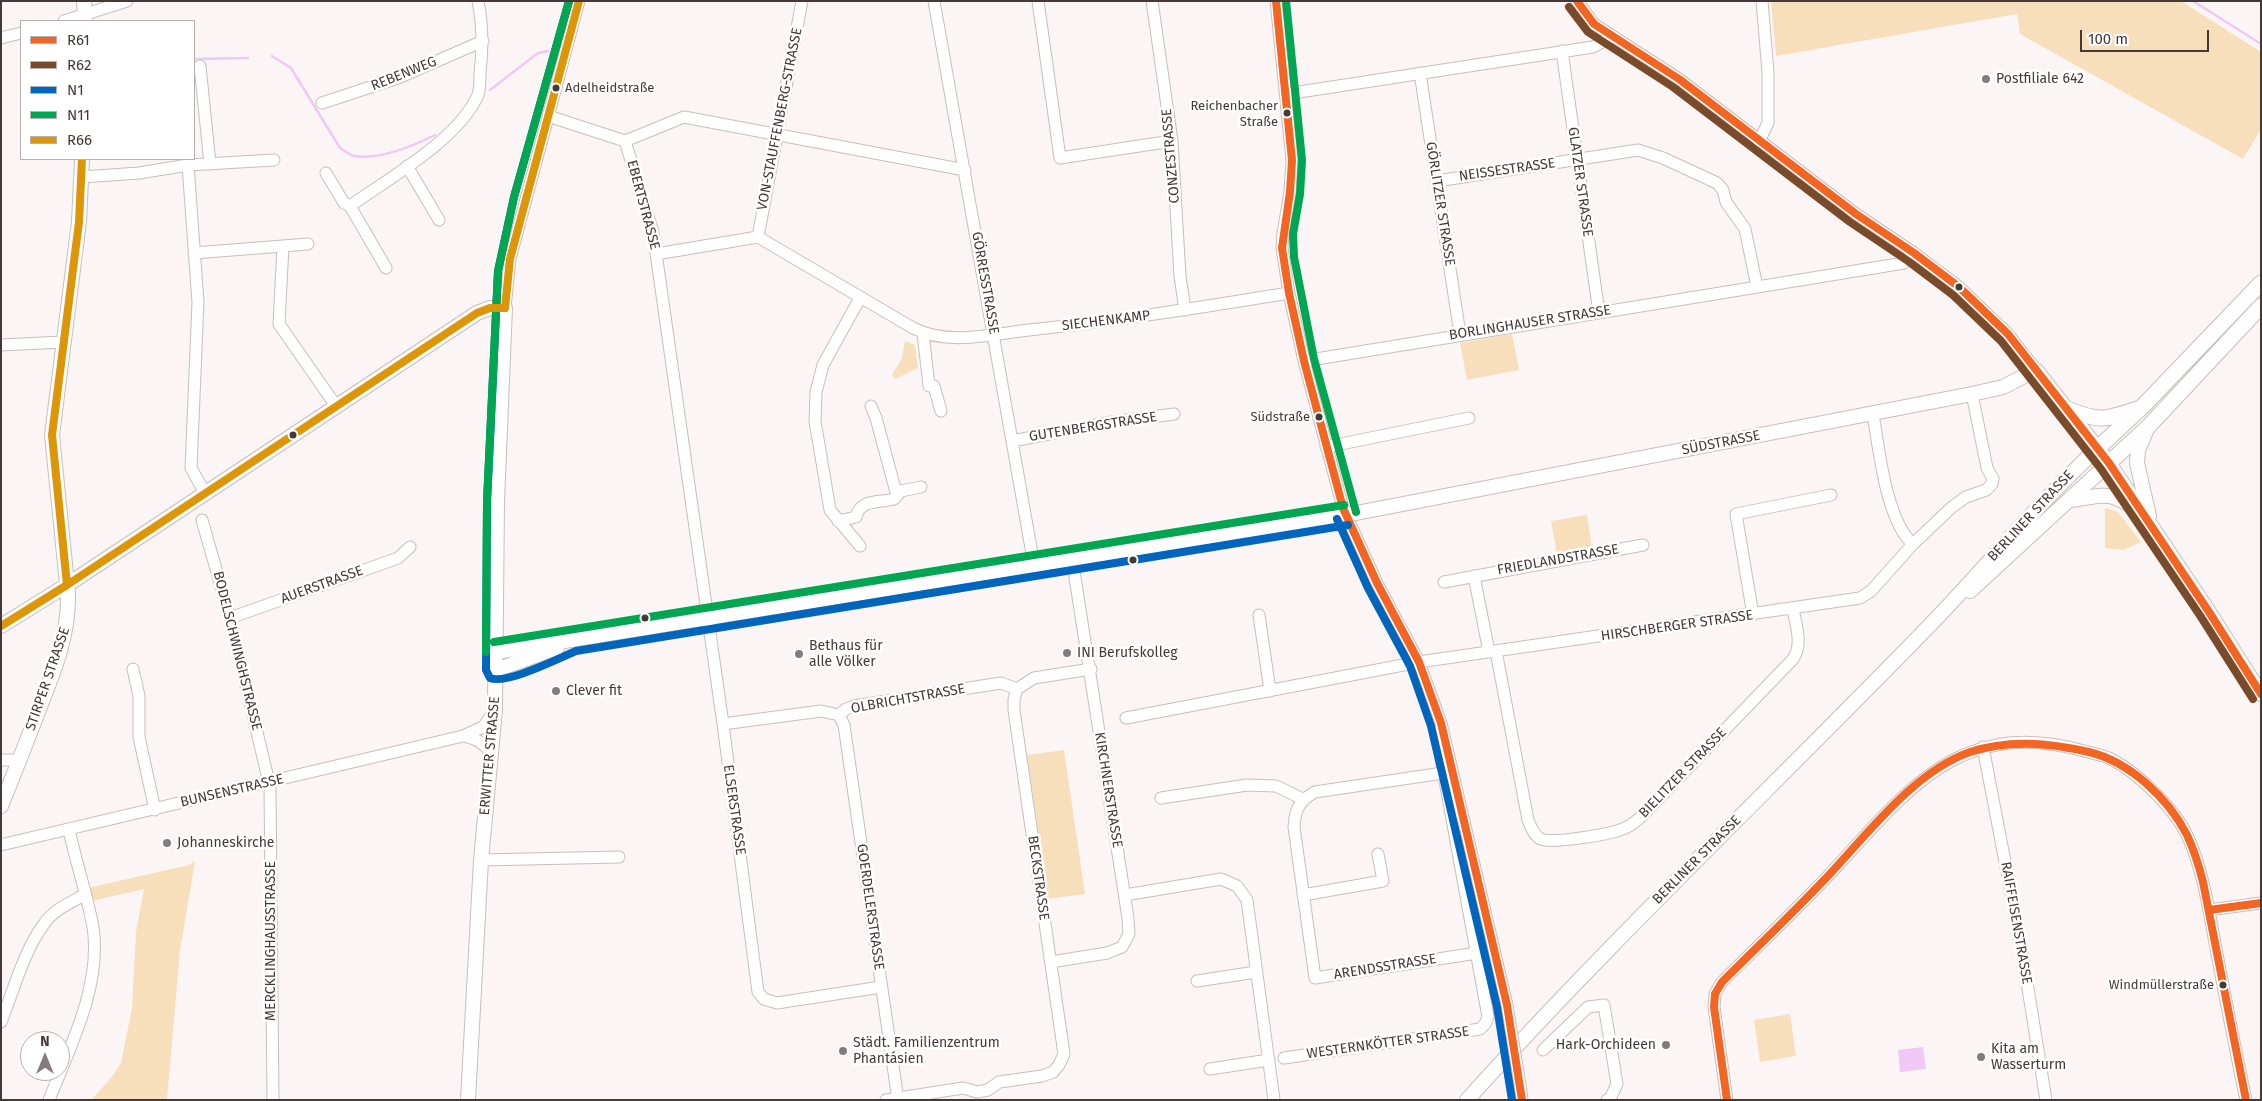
<!DOCTYPE html>
<meta charset="utf-8">
<style>
body{margin:0}
#map{position:relative;width:2262px;height:1101px;overflow:hidden;background:#fcf5f5;font-family:"Fira Sans",sans-serif}
canvas{display:block}
.frame{position:absolute;inset:0;border:2px solid #453938;pointer-events:none}
.legend{position:absolute;left:20px;top:20px;width:175px;height:140px;box-sizing:border-box;background:#fff;border:1px solid #b5b0af;margin:0;padding:6px 9px;list-style:none;font-size:15px;color:#453938}
.legend li{display:flex;align-items:center;gap:10px;height:25px}
.legend b{width:25px;border:1px solid #b5b0af}
.north{position:absolute;left:20px;top:1031px;width:50px;height:50px;box-sizing:border-box;background:#fff;border:1px solid #b5b0af;border-radius:50%;rotate:0deg;font-size:14px;font-weight:700;line-height:20px;text-align:center;color:#453938}
.north::after{content:'';display:block;margin:auto;width:18px;height:22px;background:#857b7a;clip-path:polygon(50% 0,100% 100%,50% 72%,0 100%)}
.scale{position:absolute;left:2080px;top:30px;width:129px;height:22px;box-sizing:border-box;border:2px solid #453938;border-top:0;padding-left:6px;font-size:15px;line-height:18px;white-space:nowrap;color:#453938;-webkit-text-stroke:4px #fff;paint-order:stroke}
</style>
<div id="map">
<canvas width="2262" height="1101"></canvas>
<div class="frame"></div>
<ul class="legend">
<li><b style="height:6px;background:#f26522"></b>R61</li>
<li><b style="height:6px;background:#7a4b2a"></b>R62</li>
<li><b style="height:6px;background:#0065bd"></b>N1</li>
<li><b style="height:6px;background:#00a651"></b>N11</li>
<li><b style="height:6px;background:#dc9608"></b>R66</li>
</ul>
<div class="north">N</div>
<div class="scale">100 m</div>
</div>
<script>
const c = document.querySelector('canvas').getContext('2d');
c.lineJoin = 'round';
function fillPath(path, color) { c.fillStyle = color; c.fill(path, 'evenodd'); }
function trace(path, color, width, dash) { c.strokeStyle = color; c.lineWidth = width; c.lineCap = dash ? 'butt' : 'round'; c.setLineDash(dash || []); c.stroke(path); }
function write(font, color, halo, rows, align = 'center') {
  c.font = font + ' "Fira Sans",sans-serif'; c.lineWidth = 5; c.setLineDash([]); c.textBaseline = 'middle'; c.strokeStyle = halo; c.fillStyle = color; for (const [text, x, y, turn = 0] of rows) {
    c.save(); c.translate(x, y); c.rotate((+turn || 0) * Math.PI / 180); c.textAlign = isNaN(turn) ? turn : align; if (halo) c.strokeText(text, 0, 0); c.fillText(text, 0, 0); c.restore();
  }
}
fillPath(new Path2D(`
 M1771 1H2181L2261 52V129L2243 159 2020 34 2017 14 1776 56Z
 M1512 334 1519 370 1467 380 1460 343Z
 M905 341 915 345 918 368 895 379 892 375 902 358Z
 M2105 508 2118 512 2141 542 2124 550 2105 548Z
 M1587 515 1592 549 1557 555 1551 521Z
 M1064 750 1085 894 1048 899 1027 755Z
 M195 861 180 950 167 1100H91L111 1078 121 1063 132 1008 136 932 144 889 92 901 88 888 189 865Z
 M1790 1014 1796 1056 1760 1062 1754 1020Z`), '#f8dfbc');
fillPath(new Path2D(`
 M1923 1047 1926 1069 1900 1072 1898 1050Z`), '#efc8f5');
trace(new Path2D(`
 M2193 1 2261 44
 M272 56 291 68 340 148C344 150 349 155 354 156 379 160 413 146 435 135
 M194 59 248 58
 M490 90 538 53 548 51`), '#efc8f5', 2.5);
const minor = new Path2D(`
 M934 1 1034 565
 M1038 1 1060 158 1172 141
 M1152 1 1172 141 1180 276 1185 310
 M1276 1 1292 160 1290 192 1283 233 1282 248 1289 293 1304 361 1343 508 1377 583 1419 662 1441 723 1507 1005
 M1577 1 1594 24 1679 79 1856 214 1914 253 1959 287 2008 334 2036 370
 M64 21 127 1
 M1 38 21 33
 M1562 51 1599 313
 M200 66 210 164
 M1420 73 1460 334
 M1286 94 1593 47 1612 37
 M322 103 398 78 483 41
 M548 116 625 141 653 232 723 724 758 992 764 999 777 1003 881 987
 M625 141 684 117 965 170
 M1759 141 1768 123V72L1762 1
 M188 165 274 160
 M407 166 439 220
 M326 173 344 203 350 206
 M82 177 139 173 188 165 198 302 191 468 205 493
 M1437 181 1638 150 1663 158 1717 183 1723 190 1726 202 1745 229 1757 287
 M758 237 802 1
 M283 246 279 324 336 406
 M194 253 308 244
 M656 254 758 237 913 328C947 346 993 334 1029 330 1116 321 1203 307 1289 293
 M386 268 350 206C388 179 459 139 478 95 480 89 480 80 480 73 483 48 483 26 478 1
 M505 308 510 259 579 1
 M923 333 929 386H934L941 411
 M1 345 63 342
 M1304 361 1892 265 1904 263 1914 253
 M871 406 876 418 897 496
 M1873 414C1879 449 1886 521 1913 544
 M1012 441 1112 422 1174 414
 M1326 447 1469 418
 M202 520 230 618 270 787 273 1100
 M838 521 856 517C860 499 878 503 894 499L901 491 921 487
 M860 546 830 510 815 421 816 392 823 365 860 298
 M1474 576 1489 652
 M1444 582 1643 545
 M1259 615 1270 691
 M1753 615 1736 514 1831 495
 M230 618 398 558 410 547
 M1496 651 1528 820C1531 827 1534 836 1541 839 1553 844 1613 834 1625 828 1631 826 1636 821 1641 817L1793 659C1803 645 1796 625 1793 609
 M133 669 139 696V737L155 810
 M839 715 844 725 898 1100
 M839 715 846 709 854 706 1001 683 1017 689 1034 678 1091 669
 M1126 718 1419 662 1860 598 1871 591 1913 544 1952 507 1966 497 1986 490 1992 484 1993 479 1987 468 1972 394
 M723 724 821 711 839 715
 M463 736C476 738 484 743 492 754
 M1983 747 2021 945 2046 1100
 M1 760H19
 M1443 773 1315 792C1299 801 1295 809 1294 827L1315 978 1477 953
 M1161 798 1247 785 1276 786 1303 799
 M1 845 463 736 483 727 494 712
 M481 860 619 857
 M1125 895 1221 879 1237 886 1247 900 1274 1100
 M1303 895 1383 881 1378 854
 M2209 910 2261 903
 M1051 962 1107 953 1122 947 1129 934 1128 918 1072 558
 M1197 981 1256 972
 M1 1022C13 992 24 950 44 924 53 910 70 903 84 895
 M1543 1050 1588 1007 1604 1005 1617 1084 1610 1099 1607 1100
 M1284 1058 1480 1029 1485 1024 1488 1017 1438 742 1441 728
 M1210 1069 1269 1060
 M1520 1084 1522 1100
 M49 1100C70 1047 102 985 93 927 87 895 76 862 69 830
 M886 1100 963 1088 977 1092 988 1090 999 1082 1042 1076 1053 1072 1059 1065 1064 1054 1014 710V699L1017 689
 M1727 1100 1714 1007 1715 994 1722 982C1757 947 1793 913 1827 877 1906 793 1958 714 2088 752 2096 754 2106 756 2113 760 2139 774 2175 809 2188 837 2205 875 2210 919 2218 959 2227 1006 2236 1053 2246 1100`);
const major = new Path2D(`
 M84 1 85 21
 M2147 429 2138 450 2137 463 2149 516
 M2071 500C2107 496 2106 489 2139 511
 M1970 591 2109 463
 M1 626 67 585 477 313 490 308H505L497 501 495 710 481 860 468 1100
 M496 652 1346 515 1972 394 2003 387 2036 370 2109 463 2209 612 2261 694
 M496 670 557 648
 M1 806C14 774 27 741 39 709 54 671 69 635 68 594L52 435 79 222 82 159
 M1467 1100C1616 935 1777 783 1931 624 1987 566 2038 503 2097 449`);
const highway = new Path2D(`
 M2067 409C2099 422 2105 420 2137 409
 M2097 449 2143 406 2261 283
 M2109 463 2148 427 2261 306`);
trace(minor, '#c7bfbe', 13);
trace(major, '#c7bfbe', 16);
trace(highway, '#c7bfbe', 17);
trace(minor, '#fffefe', 11);
trace(major, '#fffefe', 14);
trace(highway, '#fffefe', 15);
const minorBridge = new Path2D(`
 M1507 1005 1520 1084`);
trace(minorBridge, '#c7bfbe', 13, []);
trace(minorBridge, '#fffefe', 11);
trace(new Path2D(`
 M1276 1 1292 160 1290 192 1282 248 1289 293 1304 361 1343 508 1377 583 1419 662 1441 723 1507 1005 1522 1100
 M1577 1 1594 24 1679 79 1856 214 1914 253 1959 287 2008 334 2109 463 2209 612 2261 694
 M2209 910 2261 903
 M1727 1100 1714 1007 1715 994 1722 982C1757 947 1792 914 1826 878 1867 835 1913 772 1970 752 2010 739 2049 743 2089 752 2130 762 2168 798 2187 835 2194 850 2199 866 2203 882L2246 1100`), '#f26522', 8);
trace(new Path2D(`
 M1569 7 1588 32 1673 87 1850 222 1908 261 1953 295 2001 341 2101 469 2201 617 2253 699`), '#7a4b2a', 8);
trace(new Path2D(`
 M569 1 514 197 498 271 487 501 486 670 490 678C506 685 559 658 576 651L1348 525
 M1337 519 1368 588 1410 666 1431 726 1497 1007 1512 1100`), '#0065bd', 8);
trace(new Path2D(`
 M1286 1 1302 160 1300 194 1293 234 1294 257 1314 359 1356 512
 M494 642 1344 505
 M486 652 487 501 498 271 514 197 569 1`), '#00a651', 8);
trace(new Path2D(`
 M505 308 510 259 579 1
 M67 585 52 435 79 222 82 159
 M1 626 67 585 477 313 490 308H505`), '#dc9608', 8);
for (const [x, y, r, color] of [
 [1986,79,5,"#857b7a"],
 [556,88,4.5,"#453938"],
 [1287,113,4.5,"#453938"],
 [1959,287,4.5,"#453938"],
 [1319,417,4.5,"#453938"],
 [293,435,4.5,"#453938"],
 [1133,560,4.5,"#453938"],
 [645,618,4.5,"#453938"],
 [1067,653,5,"#857b7a"],
 [799,654,5,"#857b7a"],
 [556,691,5,"#857b7a"],
 [167,843,5,"#857b7a"],
 [2223,985,4.5,"#453938"],
 [1666,1045,5,"#857b7a"],
 [843,1051,5,"#857b7a"],
 [1981,1057,5,"#857b7a"]
]) { const dot = new Path2D(); dot.arc(x, y, r, 0, 2 * Math.PI); c.fillStyle = color; c.fill(dot); trace(dot, '#fff', 2); }
write('13px', '#453938', '#fff', [
 ["Adelheidstraße",565,88,"left"],
 ["Reichenbacher",1278,106],
 ["Straße",1278,122],
 ["Südstraße",1310,417],
 ["Windmüllerstraße",2214,985]
], 'right');
write('14px', '#453938', '#fff', [
 ["REBENWEG",404,74,-22],
 ["VON-STAUFFENBERG-STRASSE",780,119,-79],
 ["CONZESTRASSE",1171,156,-95],
 ["NEISSESTRASSE",1507,170,-8],
 ["GLATZER STRASSE",1580,182,82],
 ["GÖRLITZER STRASSE",1440,204,81],
 ["EBERTSTRASSE",643,205,75],
 ["GÖRRESSTRASSE",985,283,80],
 ["SIECHENKAMP",1106,321,-7],
 ["BORLINGHAUSER STRASSE",1530,323,-9],
 ["GUTENBERGSTRASSE",1093,427,-9],
 ["SÜDSTRASSE",1721,443,-11],
 ["BERLINER STRASSE",2031,516,-47],
 ["FRIEDLANDSTRASSE",1558,560,-10],
 ["AUERSTRASSE",322,585,-20],
 ["HIRSCHBERGER STRASSE",1677,626,-8],
 ["BODELSCHWINGHSTRASSE",237,651,76],
 ["STIRPER STRASSE",48,679,-71],
 ["OLBRICHTSTRASSE",908,699,-10],
 ["ERWITTER STRASSE",490,756,-85],
 ["BIELITZER STRASSE",1683,773,-46],
 ["KIRCHNERSTRASSE",1108,790,81],
 ["BUNSENSTRASSE",232,791,-13],
 ["ELSERSTRASSE",734,810,82],
 ["BERLINER STRASSE",1697,860,-45],
 ["BECKSTRASSE",1038,878,82],
 ["GOERDELERSTRASSE",870,907,82],
 ["RAIFFEISENSTRASSE",2016,923,80],
 ["MERCKLINGHAUSSTRASSE",271,941,-90],
 ["ARENDSSTRASSE",1385,967,-9],
 ["WESTERNKÖTTER STRASSE",1388,1043,-8]
]);
write('14px', '#453938', '#fff', [
 ["Postfiliale 642",1996,79],
 ["Bethaus für",809,646],
 ["alle Völker",809,662],
 ["INI Berufskolleg",1077,653],
 ["Clever fit",566,691],
 ["Johanneskirche",177,843],
 ["Städt. Familienzentrum",853,1043],
 ["Phantásien",853,1059],
 ["Hark-Orchideen",1656,1045,"right"],
 ["Kita am",1991,1049],
 ["Wasserturm",1991,1065]
], 'left');
</script>
